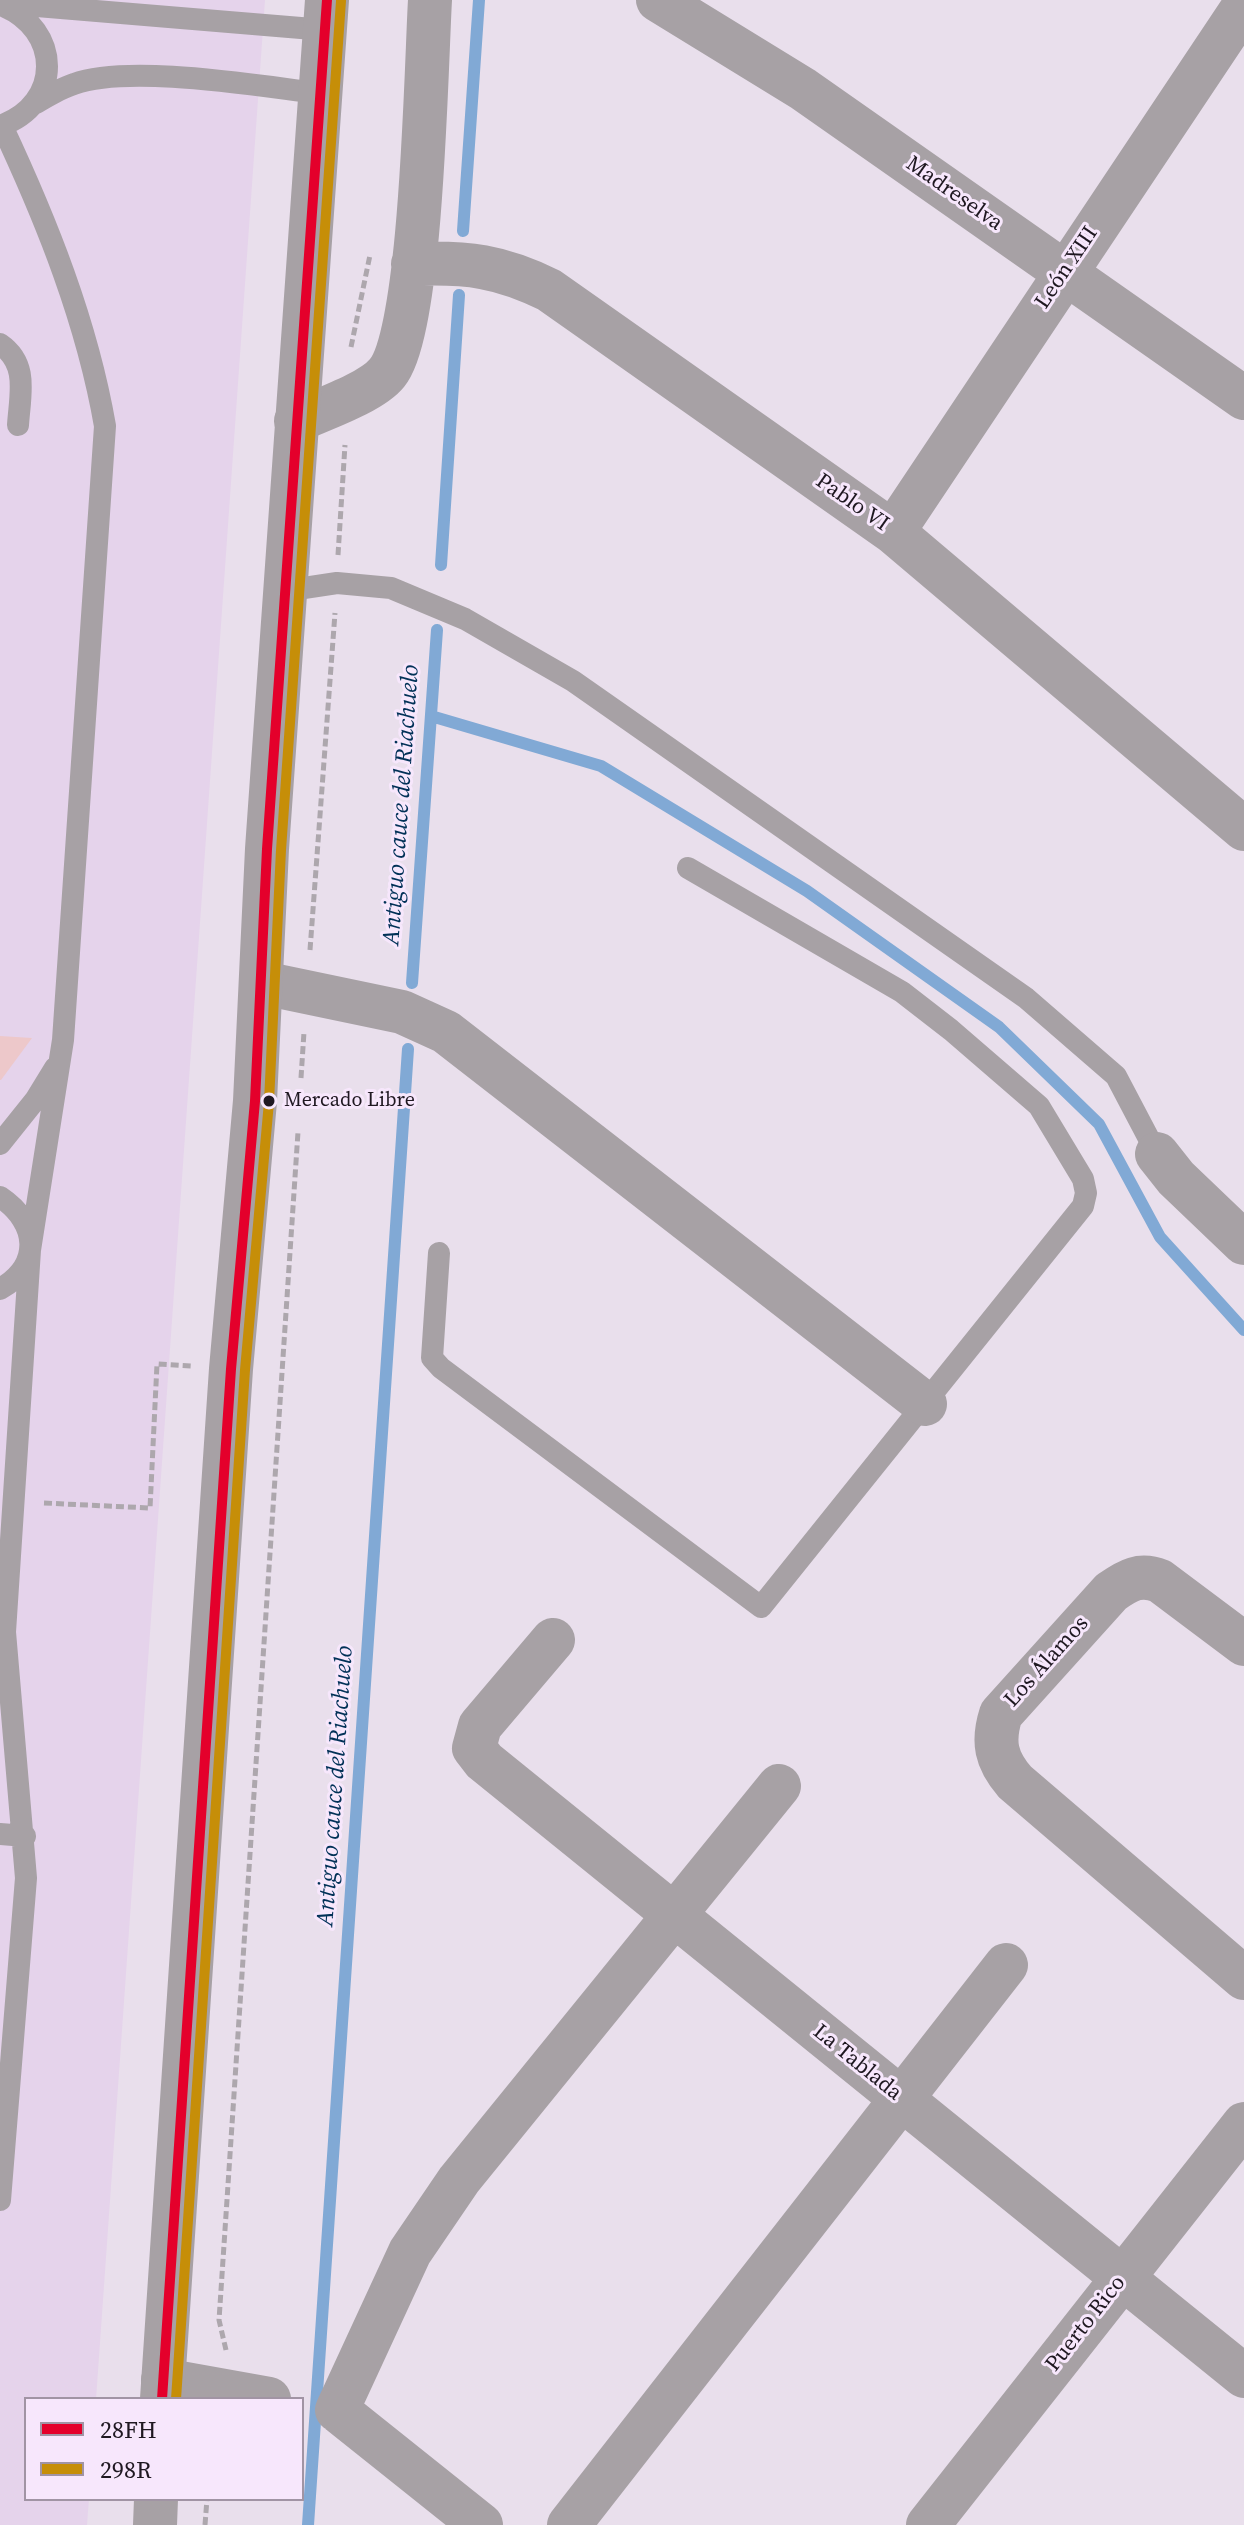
<!DOCTYPE html>
<meta charset="utf-8">
<style>
body{margin:0}
#map{position:relative;width:1244px;height:2525px;overflow:hidden;background:#e9dfec;font-family:"Source Serif 4",serif}
canvas{display:block}
.legend{position:absolute;left:24px;top:2397px;width:280px;height:104px;box-sizing:border-box;background:#f7e7fc;border:2px solid #a194a4;margin:0;padding:10px 14px;list-style:none;font-size:24px;color:#1f1821}
.legend li{display:flex;align-items:center;gap:16px;height:40px}
.legend b{width:40px;border:2px solid #a194a4}
</style>
<div id="map">
<canvas width="1244" height="2525"></canvas>
<ul class="legend">
<li><b style="height:10px;background:#e4002b"></b>28FH</li>
<li><b style="height:10px;background:#c68e08"></b>298R</li>
</ul>
</div>
<script>
const c = document.querySelector('canvas').getContext('2d');
c.lineJoin = 'round';
function fillPath(path, color) { c.fillStyle = color; c.fill(path, 'evenodd'); }
function trace(path, color, width, dash) { c.strokeStyle = color; c.lineWidth = width; c.lineCap = dash ? 'butt' : 'round'; c.setLineDash(dash || []); c.stroke(path); }
function write(font, color, halo, rows, align = 'center') {
  c.font = font + ' "Source Serif 4",serif'; c.lineWidth = 6; c.setLineDash([]); c.textBaseline = 'middle'; c.strokeStyle = halo; c.fillStyle = color; for (const [text, x, y, turn = 0] of rows) {
    c.save(); c.translate(x, y); c.rotate((+turn || 0) * Math.PI / 180); c.textAlign = isNaN(turn) ? turn : align; if (halo) c.strokeText(text, 0, 0); c.fillText(text, 0, 0); c.restore();
  }
}
fillPath(new Path2D(`
 M0 0H265L96 2399H26V2499H89L87 2525H0Z`), '#e5d3eb');
fillPath(new Path2D(`
 M0 1036 32 1038 1 1080H0Z`), '#edc8ca');
trace(new Path2D(`
 M463 231 479 0
 M441 565 459 295
 M431 716 601 766 807 891 999 1027 1099 1124 1160 1237 1244 1330
 M412 983 437 630
 M308 2525 408 1049`), '#81a9d5', 12);
trace(new Path2D(`
 M351 347 370 255
 M338 555 345 445
 M310 950 335 613
 M301 1078 304 1032
 M44 1503 150 1508 157 1364 192 1366
 M226 2350 219 2320 298 1132
 M205 2525 207 2499`), '#ada7ad', 5, [8, 4]);
trace(new Path2D(`
 M0 3 325 30
 M36 103C48 96 61 88 74 84 129 64 258 86 318 93
 M0 126C63 104 62 29 1 5
 M0 344C29 364 20 394 18 425
 M284 591 337 583 391 588 465 619 573 681 1026 998 1116 1076 1157 1154
 M0 1144 36 1099 55 1068
 M0 1197C39 1223 42 1265 0 1289
 M439 1253 432 1358 441 1368 761 1607 1083 1206 1086 1193 1083 1179 1039 1106 951 1030 902 992 688 868
 M0 1632H5L30 1250 63 1040 105 426C87 322 47 222 2 126
 M0 1834 25 1836
 M0 2200 26 1878 5 1632`), '#a7a1a5', 22);
trace(new Path2D(`
 M658 0 803 89 1244 398
 M413 264C468 262 500 266 549 290L893 532 1244 829
 M296 421C320 410 371 393 387 373 422 331 426 68 430 0
 M893 532 1244 6
 M263 983 402 1012 446 1032 925 1404
 M1157 1154 1176 1178 1244 1243
 M553 1640 480 1726 474 1748 484 1761 1244 2376
 M1244 1644 1160 1581C1140 1573 1128 1580 1111 1592L1001 1714C992 1742 996 1760 1015 1782L1244 1978
 M163 2380 269 2399
 M337 2410 410 2252 459 2180 779 1786
 M337 2410 481 2525
 M569 2525 1006 1965
 M928 2525 1244 2124`), '#a7a1a5', 44);
trace(new Path2D(`
 M162 2399 231 1369 255 1101 267 849 327 0
 M155 2525 156 2499`), '#a7a1a5', 44);
trace(new Path2D(`
 M162 2399 231 1369 255 1101 267 849 327 0`), '#e4002b', 10);
trace(new Path2D(`
 M176 2399 245 1370 269 1102 281 850 341 1`), '#c68e08', 10);
for (const [x, y, r, color] of [
 [269,1101,7,"#1f1821"]
]) { const dot = new Path2D(); dot.arc(x, y, r, 0, 2 * Math.PI); c.fillStyle = color; c.fill(dot); trace(dot, '#f7e7fc', 3); }
write('20px', '#1f1821', '#f7e7fc', [
 ["Mercado Libre",284,1101]
], 'left');
write('22px', '#1f1821', '#f7e7fc', [
 ["Madreselva",954,194,35],
 ["León XIII",1067,268,-56],
 ["Pablo VI",852,503,35],
 ["Los Álamos",1047,1662,-48],
 ["La Tablada",857,2063,39],
 ["Puerto Rico",1086,2324,-52]
]);
write('italic 24px', '#013157', '#f7e7fc', [
 ["Antiguo cauce del Riachuelo",402,805,-86],
 ["Antiguo cauce del Riachuelo",336,1786,-86]
]);
</script>
